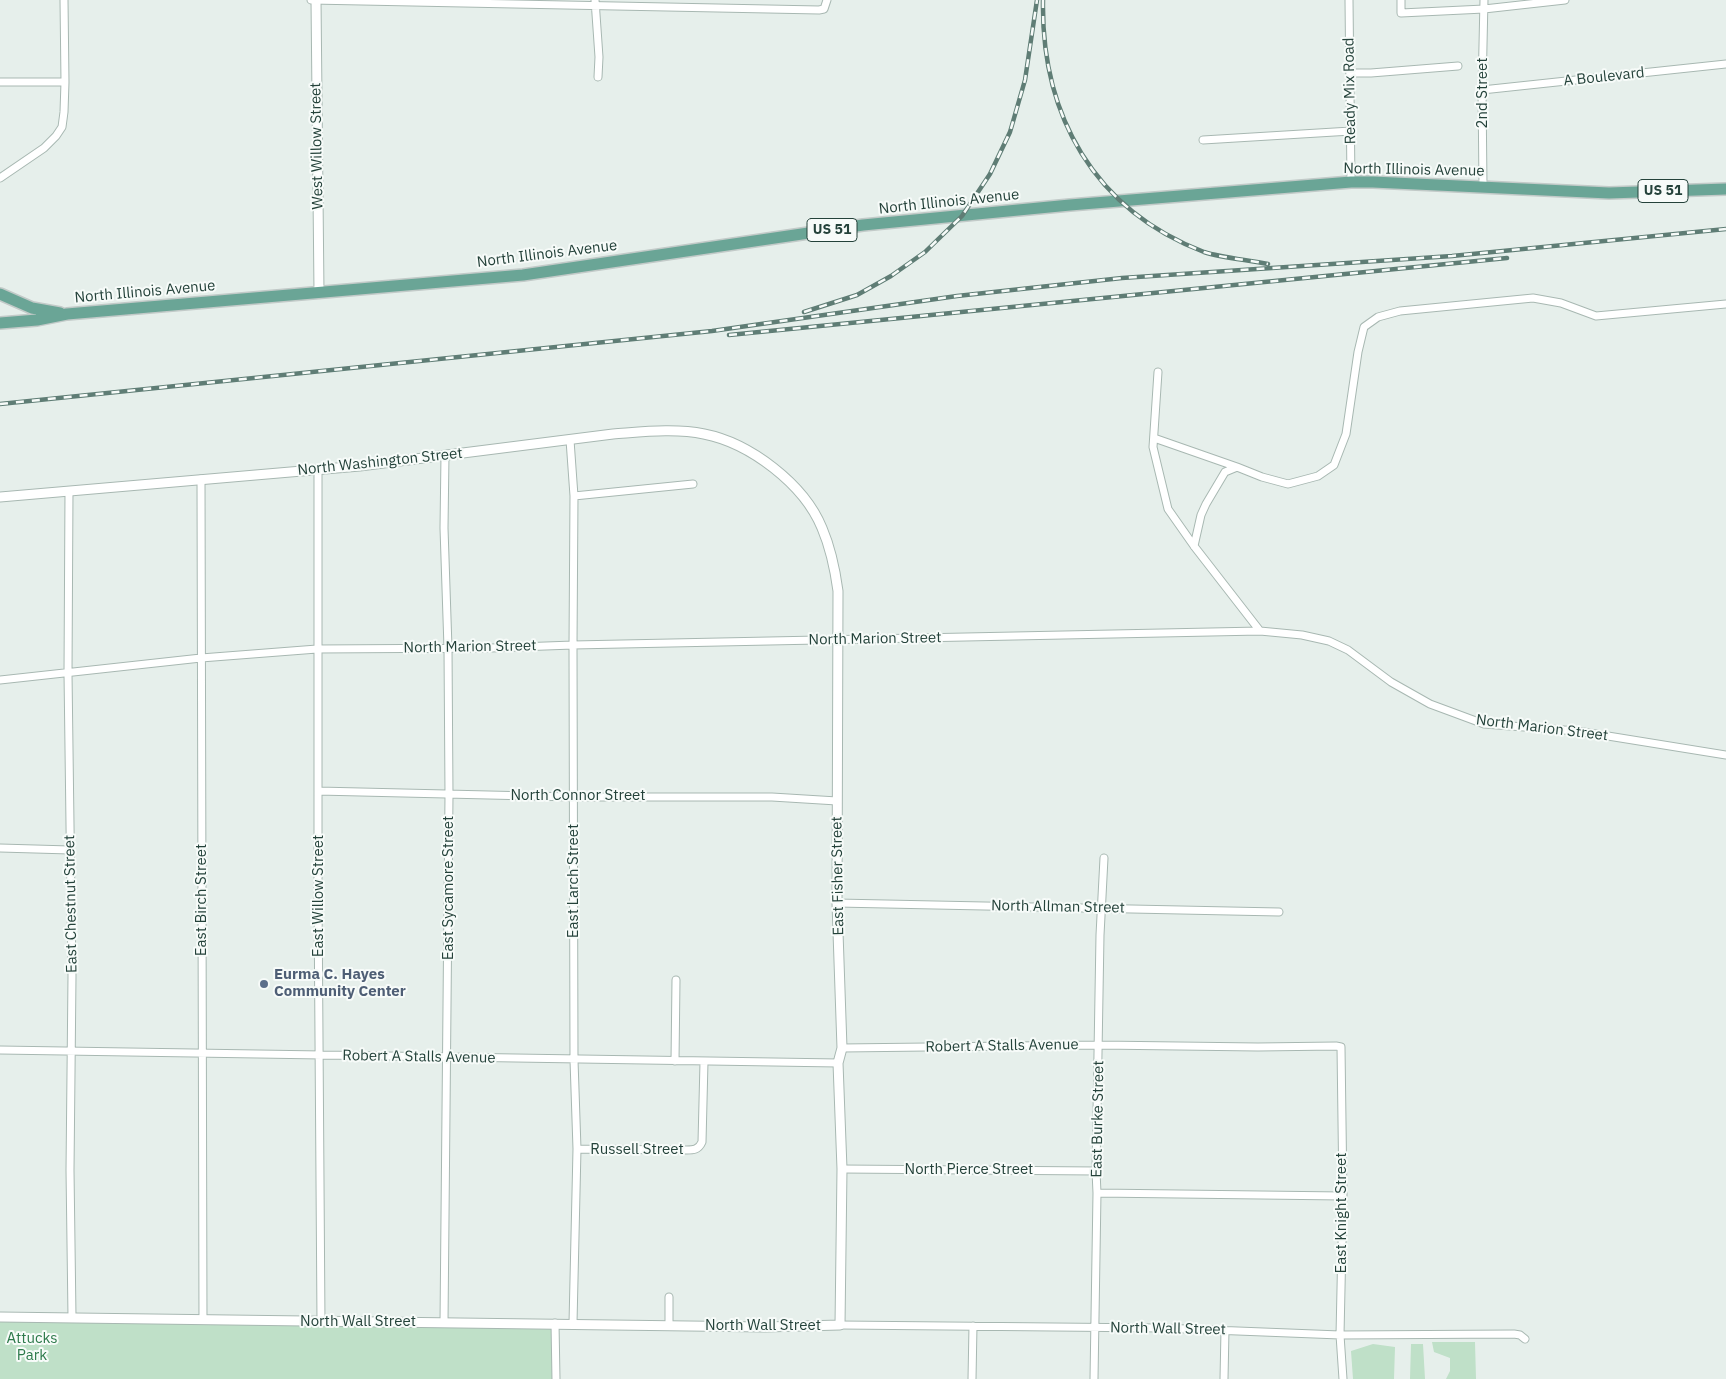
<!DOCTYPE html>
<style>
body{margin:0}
canvas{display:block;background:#e6efeb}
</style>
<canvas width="1726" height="1379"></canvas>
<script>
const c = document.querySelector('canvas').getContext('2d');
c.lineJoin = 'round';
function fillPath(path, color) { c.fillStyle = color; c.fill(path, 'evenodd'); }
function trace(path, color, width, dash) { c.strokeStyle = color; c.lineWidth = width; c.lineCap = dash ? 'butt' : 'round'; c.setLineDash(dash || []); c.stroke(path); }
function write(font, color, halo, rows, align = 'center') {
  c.font = font + ' "IBM Plex Sans",sans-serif'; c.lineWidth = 4; c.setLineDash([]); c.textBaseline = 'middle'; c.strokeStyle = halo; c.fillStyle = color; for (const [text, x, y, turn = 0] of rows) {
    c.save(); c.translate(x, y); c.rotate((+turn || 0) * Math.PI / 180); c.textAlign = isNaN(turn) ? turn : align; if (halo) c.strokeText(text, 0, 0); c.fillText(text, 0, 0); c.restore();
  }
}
fillPath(new Path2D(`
 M0 1315 555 1323 556 1379H0Z
 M1432 1342H1475L1476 1379H1446L1450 1371V1358L1434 1352Z
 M1373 1344 1395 1347 1394 1379H1353L1351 1351Z
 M1411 1344H1423L1425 1379H1410Z`), '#bfe0c8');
const minor = new Path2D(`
 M311 0 819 10 824 9 827 0
 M595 0 599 57 598 77
 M1349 0 1351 182
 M1401 0V13L1484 9 1565 0
 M1350 73H1371L1458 66
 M0 82H65
 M1482 90 1726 64
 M1203 140 1351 131
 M0 178 44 148 56 136 62 127 64 112 65 82 64 0
 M1483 186 1482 90 1484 0
 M1158 372 1153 447 1168 509 1194 546 1260 631
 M1154 438 1237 467
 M570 440 574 496 573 645 574 1060 577 1149 573 1323
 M318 470V897L321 1322
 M201 479 203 1320
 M69 491 68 673 72 976 70 1170 72 1317
 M574 496 693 484
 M1194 546 1201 515 1206 504 1225 472 1237 467 1262 477 1288 484 1318 476 1334 465 1346 434 1358 352 1364 327 1378 317 1400 311 1533 298 1561 303 1596 316 1726 304
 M0 680 201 658 317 649 491 648 573 645 1260 631 1302 635 1329 641 1348 650 1391 682 1430 704 1484 724 1577 731 1726 755
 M318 791 574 797H772L837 801
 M0 848 70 850
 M837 903 1279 912
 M842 1048 1099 1045 1258 1047 1336 1046 1341 1047 1343 1196 1340 1335 1343 1379
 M0 1050 838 1063
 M675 1061 676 980
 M577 1149 683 1150C692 1150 698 1151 702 1142L704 1062
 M842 1169 1096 1171
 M1097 1193 1343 1196
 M444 1322 449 795 448 648 444 528 445 455
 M555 1323 556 1379
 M669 1325V1297
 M840 1325 1161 1328 1340 1335 1514 1334 1520 1335 1525 1339
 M972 1379 973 1326
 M1094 1379 1097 1193 1096 1171 1100 935 1104 858
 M1224 1379 1225 1330`);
const tertiary = new Path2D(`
 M316 0 319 292
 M0 497 360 466 613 434C642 432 675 428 704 434 750 443 804 484 822 528 831 549 835 569 838 591L837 903 842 1048 838 1063 842 1169 840 1325 765 1327 0 1317`);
const primary = new Path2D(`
 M0 294 32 308 60 313
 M0 323 37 320 67 314 523 275 863 225 1070 205 1351 182H1373L1609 193 1726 189`);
trace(minor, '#a8b8b2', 9);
trace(tertiary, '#a8b8b2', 11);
trace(primary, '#c2cac8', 14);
trace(minor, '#fff', 7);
trace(tertiary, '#fff', 9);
trace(primary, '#6aa596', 11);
const rail = new Path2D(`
 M1043 0C1041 115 1094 210 1204 252 1222 258 1249 260 1268 264
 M804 312 857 295 891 276 925 252 962 216 990 174 1010 132 1025 80 1037 0
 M729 335 1507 258
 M0 404 712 331 957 296 1122 278 1452 256 1726 229`);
trace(rail, '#5f7d75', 4.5);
trace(rail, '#f7fbf9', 2.5, [8]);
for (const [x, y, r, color] of [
 [264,984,5,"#5c6f8a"]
]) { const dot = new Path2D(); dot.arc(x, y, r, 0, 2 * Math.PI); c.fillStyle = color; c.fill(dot); trace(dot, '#f7fbf9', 2); }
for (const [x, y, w] of [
 [1663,191,50],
 [832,230,50]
]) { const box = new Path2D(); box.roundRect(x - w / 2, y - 11.5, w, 23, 4); c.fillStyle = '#f7fbf9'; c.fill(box); trace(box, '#24423a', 1); }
write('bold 14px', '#24423a', null, [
 ["US 51",1663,191],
 ["US 51",832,230]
]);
write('15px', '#24423a', '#f7fbf9', [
 ["A Boulevard",1604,77,-6],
 ["Ready Mix Road",1350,91,-91],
 ["2nd Street",1483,93,-90],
 ["West Willow Street",317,146,-91],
 ["North Illinois Avenue",1414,170,1],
 ["North Illinois Avenue",949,202,-6],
 ["North Illinois Avenue",547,254,-7],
 ["North Illinois Avenue",145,292,-5],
 ["North Washington Street",380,462,-6],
 ["North Marion Street",875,639,-1],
 ["North Marion Street",470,647,-1],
 ["North Marion Street",1542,728,7],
 ["North Connor Street",578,796],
 ["East Fisher Street",838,876,-91],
 ["East Larch Street",574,881,-90],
 ["East Sycamore Street",449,888,-90],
 ["East Willow Street",319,896,-90],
 ["East Birch Street",202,900,-90],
 ["East Chestnut Street",71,904,-91],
 ["North Allman Street",1058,907,1],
 ["Robert A Stalls Avenue",1002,1046,-1],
 ["Robert A Stalls Avenue",419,1057,1],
 ["East Burke Street",1098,1119,-89],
 ["Russell Street",637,1150],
 ["North Pierce Street",969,1170],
 ["East Knight Street",1342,1213,-90],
 ["North Wall Street",358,1322],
 ["North Wall Street",763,1326],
 ["North Wall Street",1168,1329,1]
]);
write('bold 15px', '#4e5e75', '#f7fbf9', [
 ["Eurma C. Hayes",274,975],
 ["Community Center",274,992]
], 'left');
write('15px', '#2d7a4b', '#f7fbf9', [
 ["Attucks",32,1339],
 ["Park",32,1356]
]);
</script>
